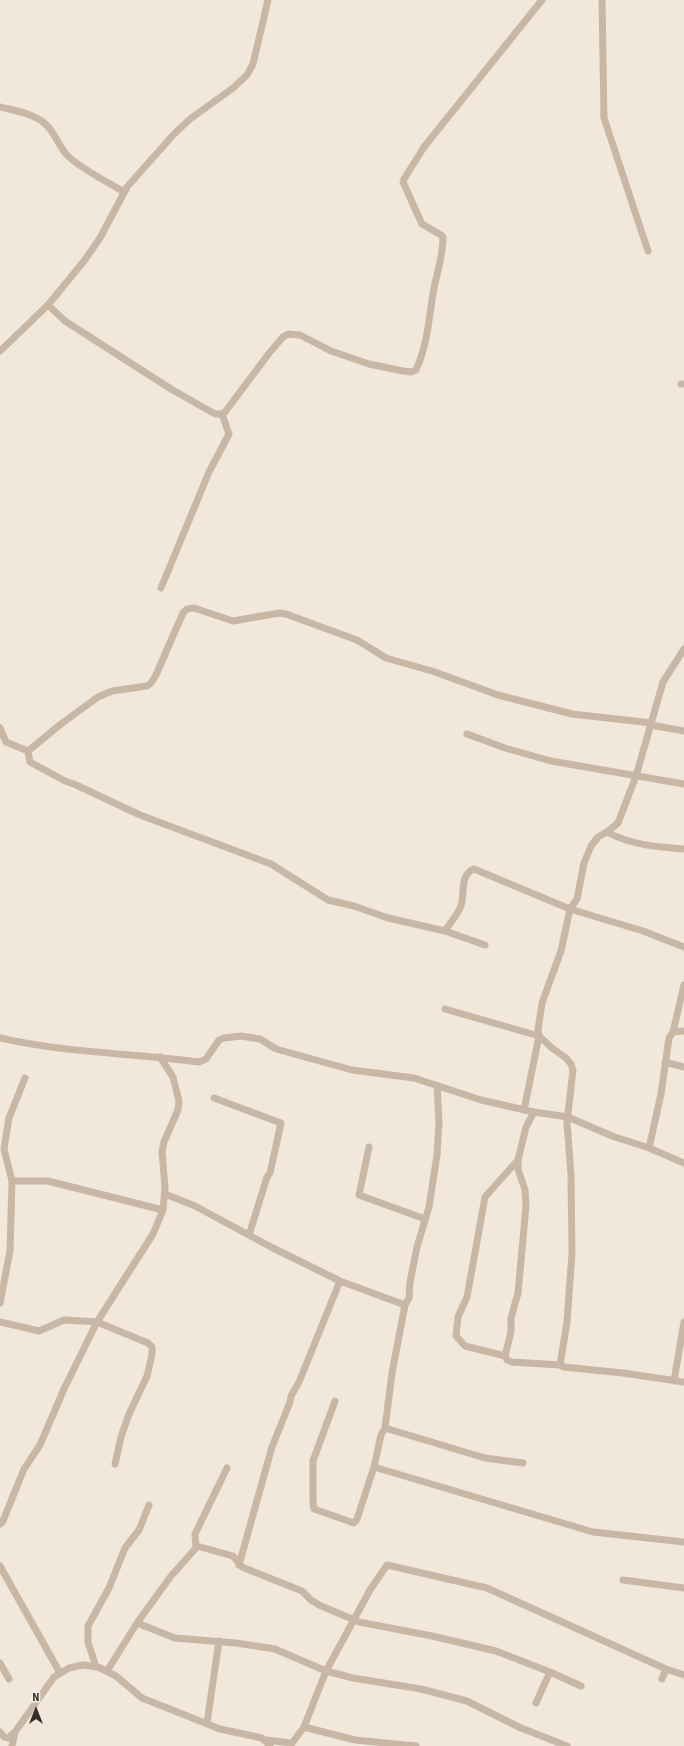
<!DOCTYPE html>
<style>
body{margin:0}
#map{position:relative;width:684px;height:1746px;overflow:hidden;background:#f1e7da;font-family:"Source Sans 3",sans-serif}
canvas{display:block}
.north{position:absolute;left:16px;top:1690px;width:40px;height:40px;-webkit-text-stroke:3px #f9f1e6;paint-order:stroke;rotate:0deg;font-size:11px;font-weight:700;line-height:16px;text-align:center;color:#352c27}
.north::after{content:'';display:block;margin:auto;width:14px;height:18px;background:#352c27;clip-path:polygon(50% 0,100% 100%,50% 72%,0 100%)}
</style>
<div id="map">
<canvas width="684" height="1746"></canvas>
<div class="north">N</div>
</div>
<script>
const c = document.querySelector('canvas').getContext('2d');
c.lineJoin = 'round';
function trace(path, color, width, dash) { c.strokeStyle = color; c.lineWidth = width; c.lineCap = dash ? 'butt' : 'round'; c.setLineDash(dash || []); c.stroke(path); }
trace(new Path2D(`
 M602 0 604 118 648 251
 M0 107C17 111 39 114 50 129 56 137 60 147 67 155 79 168 108 182 124 192
 M48 305 65 321 171 389 215 414H222L225 412 270 352 283 337 288 334 300 335 331 351 369 364 403 371 411 372 416 370C429 342 429 311 435 283 439 267 443 254 443 237L441 235 422 224 403 182 404 179 424 147 542 0
 M0 351 48 305 84 261 100 238 127 187 174 134 190 119 233 88 247 75 253 64 268 0
 M681 384H684
 M161 588 209 472 229 434 222 414
 M684 649 663 682 636 776 618 823 607 832 598 837 591 846 584 863 577 899 570 909 561 951 542 1003 538 1030 539 1036 552 1048 566 1058 571 1064 573 1070 567 1122 571 1175 572 1253 567 1322 560 1365 564 1367 623 1373 684 1382
 M651 725 684 731
 M0 728 6 742 28 751 61 724 98 697 112 691 147 686 151 683 156 675 183 613 187 609 194 608 233 621 279 613 286 614 357 640 386 658 432 671 498 695 572 714 652 723
 M467 734 505 748 551 761 684 784
 M28 751 30 762 65 781 74 784 140 815 271 864 328 900 354 906 388 918 445 931 485 945
 M607 832C631 845 657 847 684 849
 M445 931C450 923 458 914 461 906 465 894 459 875 474 869L570 909 643 931 684 947
 M445 1009 539 1036 524 1110
 M673 1032 684 985
 M0 1038C65 1053 133 1053 199 1062L206 1059 219 1040 224 1038 241 1036 260 1039 276 1049 352 1070 414 1078 481 1100 534 1112 568 1117 612 1136 649 1148 684 1163
 M665 1062 684 1067
 M214 1098 281 1123 270 1173 267 1177 249 1235
 M534 1112 526 1127 518 1160V1169L525 1190 526 1206 518 1293 511 1318V1332L505 1356 507 1360 512 1362 560 1365
 M369 1147 359 1195 425 1219
 M649 1148 661 1094 669 1038 673 1032 684 1031
 M12 1181H48L163 1210
 M165 1194 195 1206 271 1247 340 1281 405 1305
 M0 1303 10 1251 12 1181 4 1149 9 1118 25 1078
 M0 1322 39 1331 64 1320 97 1322 148 1343 152 1347V1355L147 1376 129 1414 121 1437 115 1464
 M505 1356 465 1346 456 1336 458 1317 467 1297 485 1197 518 1160
 M674 1381 684 1322
 M335 1401 313 1461V1502L314 1509 354 1523 357 1519 374 1467 381 1435 385 1428 392 1373 405 1305 409 1298 410 1282 417 1247 429 1207 437 1155 439 1122 437 1086
 M385 1428 485 1458 523 1463
 M374 1467 593 1532 684 1542
 M0 1524 3 1521 24 1469 40 1445 64 1389 97 1322 153 1234 163 1210 165 1187 162 1152 164 1142 178 1110 179 1101 173 1077 160 1057
 M197 1546 233 1556 242 1567 302 1591 311 1600 319 1605 359 1622 432 1636 496 1651 550 1672 536 1703
 M239 1565 272 1447 290 1402 291 1396 299 1382 340 1281
 M0 1566 60 1673
 M623 1580 684 1588
 M137 1623 175 1638 236 1643 275 1649 326 1671 353 1678 421 1689 467 1701 521 1728 567 1746
 M0 1663 9 1679
 M96 1667 88 1642V1626L109 1588 125 1548 139 1530 149 1505
 M107 1671 137 1623 171 1576 196 1548 195 1534 227 1468
 M550 1672 581 1686
 M662 1679 666 1669
 M207 1723 219 1641
 M304 1727 355 1740 416 1746
 M0 1732 4 1737 8 1738 15 1732 54 1677 69 1668 83 1665 98 1667 116 1676 142 1698 220 1729 262 1738 270 1746
 M266 1740 291 1743
 M12 1746 15 1733
 M290 1746 304 1727 326 1671 370 1590 387 1565 487 1588 666 1669 684 1675`), '#c9b7a6', 7);
</script>
